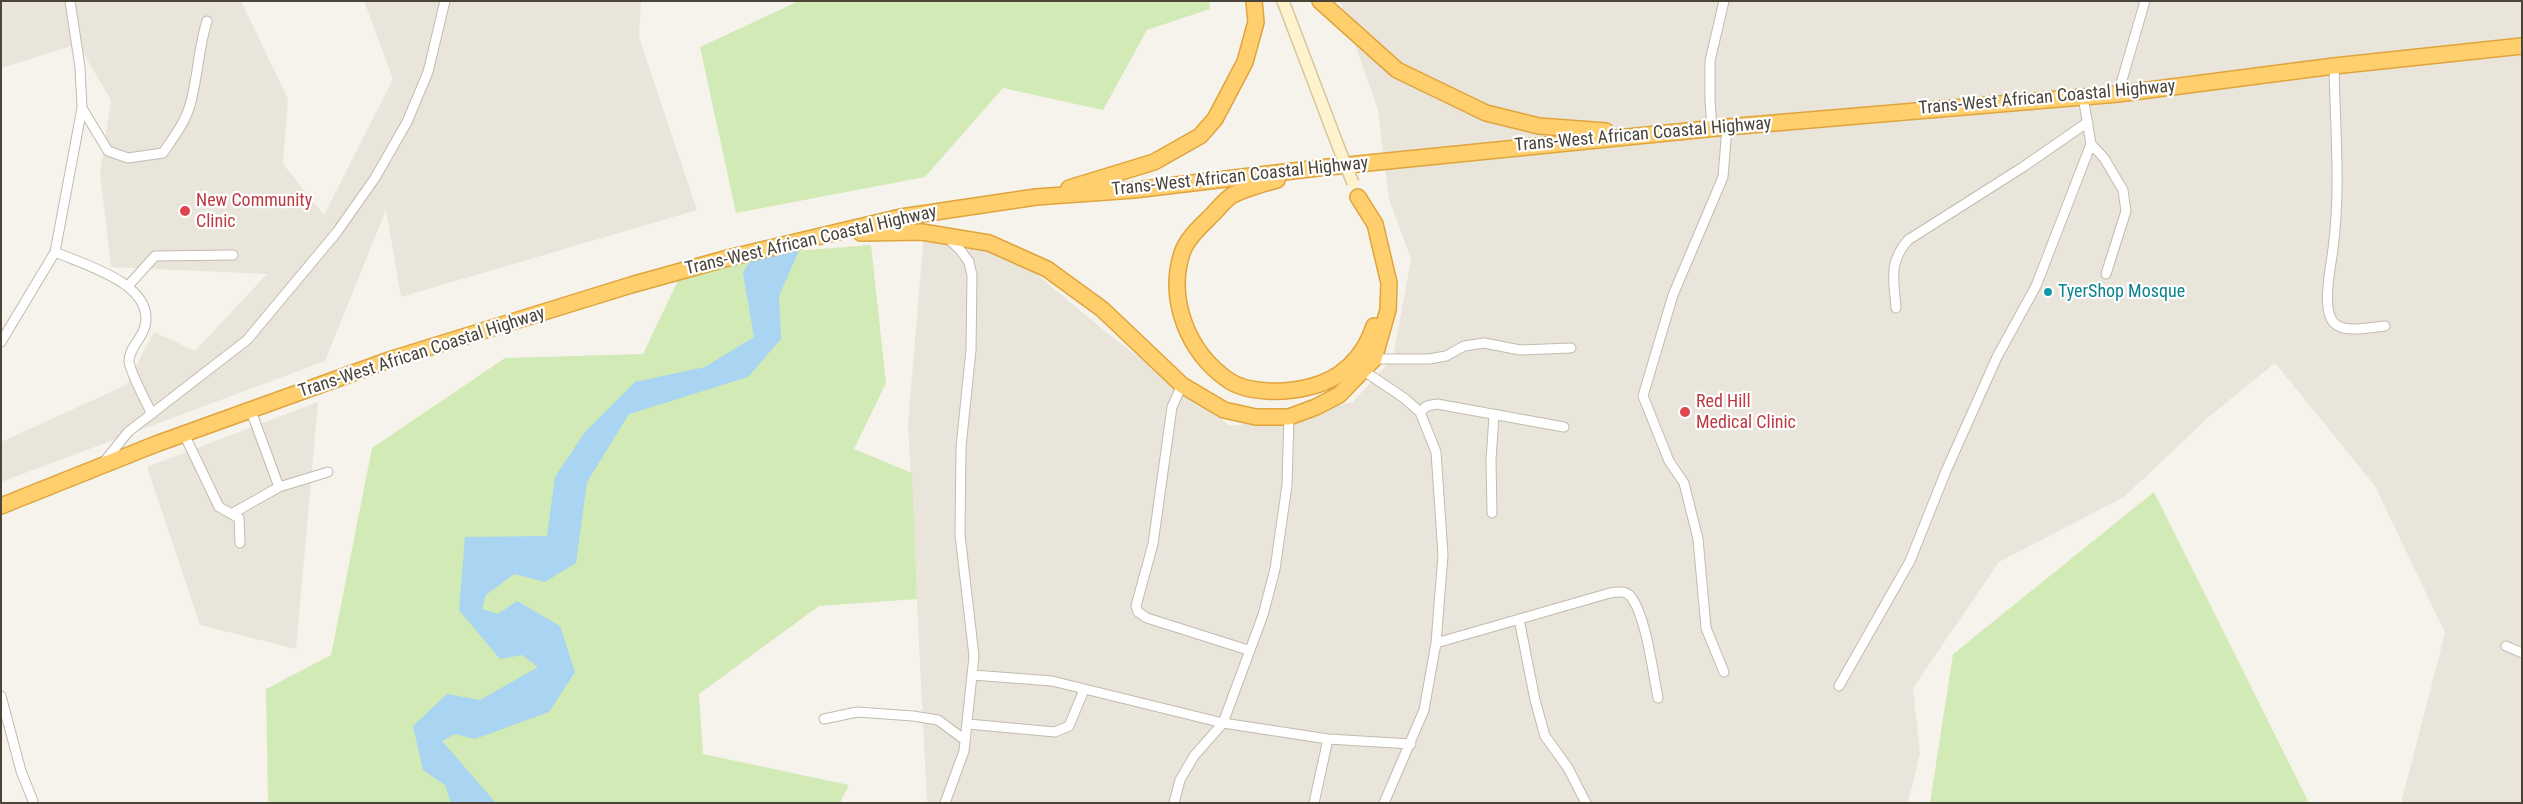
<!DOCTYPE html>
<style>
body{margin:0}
#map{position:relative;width:2523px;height:804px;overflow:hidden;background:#f6f3ec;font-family:"Roboto Condensed",sans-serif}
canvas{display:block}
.frame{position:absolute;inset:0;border:2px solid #4b4439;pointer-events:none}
</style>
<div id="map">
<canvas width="2523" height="804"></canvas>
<div class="frame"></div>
</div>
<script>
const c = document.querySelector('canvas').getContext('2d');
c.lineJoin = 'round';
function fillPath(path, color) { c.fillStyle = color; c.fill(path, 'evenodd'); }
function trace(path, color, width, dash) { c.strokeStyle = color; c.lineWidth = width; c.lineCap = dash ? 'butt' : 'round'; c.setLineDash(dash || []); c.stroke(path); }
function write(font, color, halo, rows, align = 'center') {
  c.font = font + ' "Roboto Condensed",sans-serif'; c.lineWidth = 4.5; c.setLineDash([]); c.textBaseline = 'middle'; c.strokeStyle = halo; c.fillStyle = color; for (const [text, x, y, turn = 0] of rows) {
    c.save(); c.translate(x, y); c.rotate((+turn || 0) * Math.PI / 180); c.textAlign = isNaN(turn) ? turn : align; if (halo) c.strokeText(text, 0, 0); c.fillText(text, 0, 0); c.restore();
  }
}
fillPath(new Path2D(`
 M1 1H241L288 99 283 164 324 215 393 79 364 1H641L639 37 697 210 401 297 386 210 325 361 1 482V442L126 385 154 332 195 351 267 274 111 267 100 173 111 100 78 44 1 68Z
 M1340 1H2522V803H2401L2445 633 2375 486 2275 363 2211 415 2124 497 1999 562 1913 688 1920 753 1908 803H927L908 424 924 233 1010 252 1107 333 1230 426 1281 419 1353 402 1393 358 1411 259 1389 199 1378 110Z
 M318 402 296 649 200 625 147 467Z`), '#eae5da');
fillPath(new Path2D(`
 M799 1H1209L1210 9 1147 30 1103 110 1003 88 925 177 736 213 700 47Z
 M871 245 886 383 854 449 912 473 917 599 819 606 699 694 703 754 849 785 840 803H268L266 689 331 655 372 448 505 358 643 354 682 272 743 255Z
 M2154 492 2309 803H1930L1953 654Z`), '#d2eab5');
fillPath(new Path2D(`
 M800 248 779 296 781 339 748 377 629 414 587 482 576 563 545 582 514 574 486 595 482 609 498 614 517 601 560 626 575 672 549 712 475 739 455 734 442 741 496 803H451L445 785 423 770 413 726 447 694 480 700 538 667 522 655 500 659 459 610 465 537 547 536 555 477 585 432 635 382 705 367 754 337 743 273 754 253Z`), '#a9d4f2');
const street = new Path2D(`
 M2334 66C2335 128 2341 188 2333 249 2331 266 2321 310 2334 323 2345 334 2371 327 2385 326
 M2118 94 2145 1
 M2083 97 2091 144 2104 158 2123 190 2126 211 2106 274
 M82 108 108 151 128 158 163 153C173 138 185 123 190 105 198 78 198 49 207 21
 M1712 128 1710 100V61L1724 1
 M55 252C85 265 155 284 145 326 142 339 129 348 129 361 129 370 147 404 152 414
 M128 286 155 256 233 255
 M1896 308C1894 280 1888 263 1908 240L2023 167 2088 122
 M1 342 55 252 82 108 80 67 70 1
 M1374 359H1429L1446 356 1464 346 1484 343 1520 350 1571 348
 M1364 371 1404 398 1420 412 1436 452 1443 555 1436 643 1424 710 1384 803
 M1182 385 1172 407 1153 544 1136 606 1138 612 1147 618 1248 650
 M251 411 279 487
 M1420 412 1427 406 1437 404 1564 427
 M184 434 219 507 239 518 240 543
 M104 462 128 432 247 340 337 232 375 178 407 122 428 72 445 1
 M233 513 279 487 328 472
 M1492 513 1491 460 1494 416
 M1519 619 1535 700 1545 736 1568 768 1586 803
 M1436 643 1610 593C1617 592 1626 590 1631 597 1646 616 1653 673 1658 698
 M2506 646 2522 653
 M1724 672 1706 628 1698 539 1684 483 1669 461 1643 396 1673 295 1723 177 1727 127
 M973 675 1052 681 1223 723 1328 739 1411 744
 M1839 686 1910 561 1946 471 1997 357 2036 286 2091 144
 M1 696 21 771 33 801
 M824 719 857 712 913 716 938 720 965 740
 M968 724 1055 732 1069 726 1084 690
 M945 803 964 751 974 656 960 535 961 447 971 350 972 275 969 262 961 251 947 237
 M1174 803 1180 780 1194 756 1223 723 1263 615 1275 569 1287 485 1289 417
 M1314 803 1328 739`);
const secondary = new Path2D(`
 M1283 1 1340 151`);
const highway = new Path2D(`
 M1320 1 1397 70 1486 113 1539 126 1606 131
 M1277 180C1262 184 1245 188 1231 196 1224 201 1218 209 1212 215 1201 226 1187 238 1182 253 1167 300 1188 352 1228 380 1248 394 1286 393 1309 387 1341 380 1364 357 1374 326
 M1069 188 1154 162 1200 136 1215 119 1245 62 1256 22 1254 1
 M861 233 922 232 989 243 1047 269 1102 309 1182 385 1224 410 1256 417H1289L1316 407 1339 395 1374 359 1388 310 1389 283 1375 224 1358 197
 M1 506 156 444 392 359 631 285 728 258 901 217 1036 197 1134 190 1318 168 1727 127 2118 94 2334 66 2522 46`);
trace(street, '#c2bbae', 11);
trace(secondary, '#d6c79b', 14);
trace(highway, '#e0a43c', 18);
trace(street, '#fff', 9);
trace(secondary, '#fff3cd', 11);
trace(highway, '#ffcf6e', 15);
const secondaryBridge = new Path2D(`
 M1340 151 1353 183`);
trace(secondaryBridge, '#d6c79b', 14, []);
trace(secondaryBridge, '#fff3cd', 11);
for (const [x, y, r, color] of [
 [185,211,6,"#e0444e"],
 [2048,292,5,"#0f9aa8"],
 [1685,412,6,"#e0444e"]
]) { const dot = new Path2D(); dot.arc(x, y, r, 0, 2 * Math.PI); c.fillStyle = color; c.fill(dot); trace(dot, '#fff', 2); }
write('18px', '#4b4439', '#fff', [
 ["Trans-West African Coastal Highway",2047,98,-5],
 ["Trans-West African Coastal Highway",1643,135,-5],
 ["Trans-West African Coastal Highway",1240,177,-6],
 ["Trans-West African Coastal Highway",811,241,-13],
 ["Trans-West African Coastal Highway",422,353,-18]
]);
write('18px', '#be3a42', '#fff', [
 ["New Community",196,201],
 ["Clinic",196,222],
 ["Red Hill",1696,402],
 ["Medical Clinic",1696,423]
], 'left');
write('18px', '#0d838f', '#fff', [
 ["TyerShop Mosque",2058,292]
], 'left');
</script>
